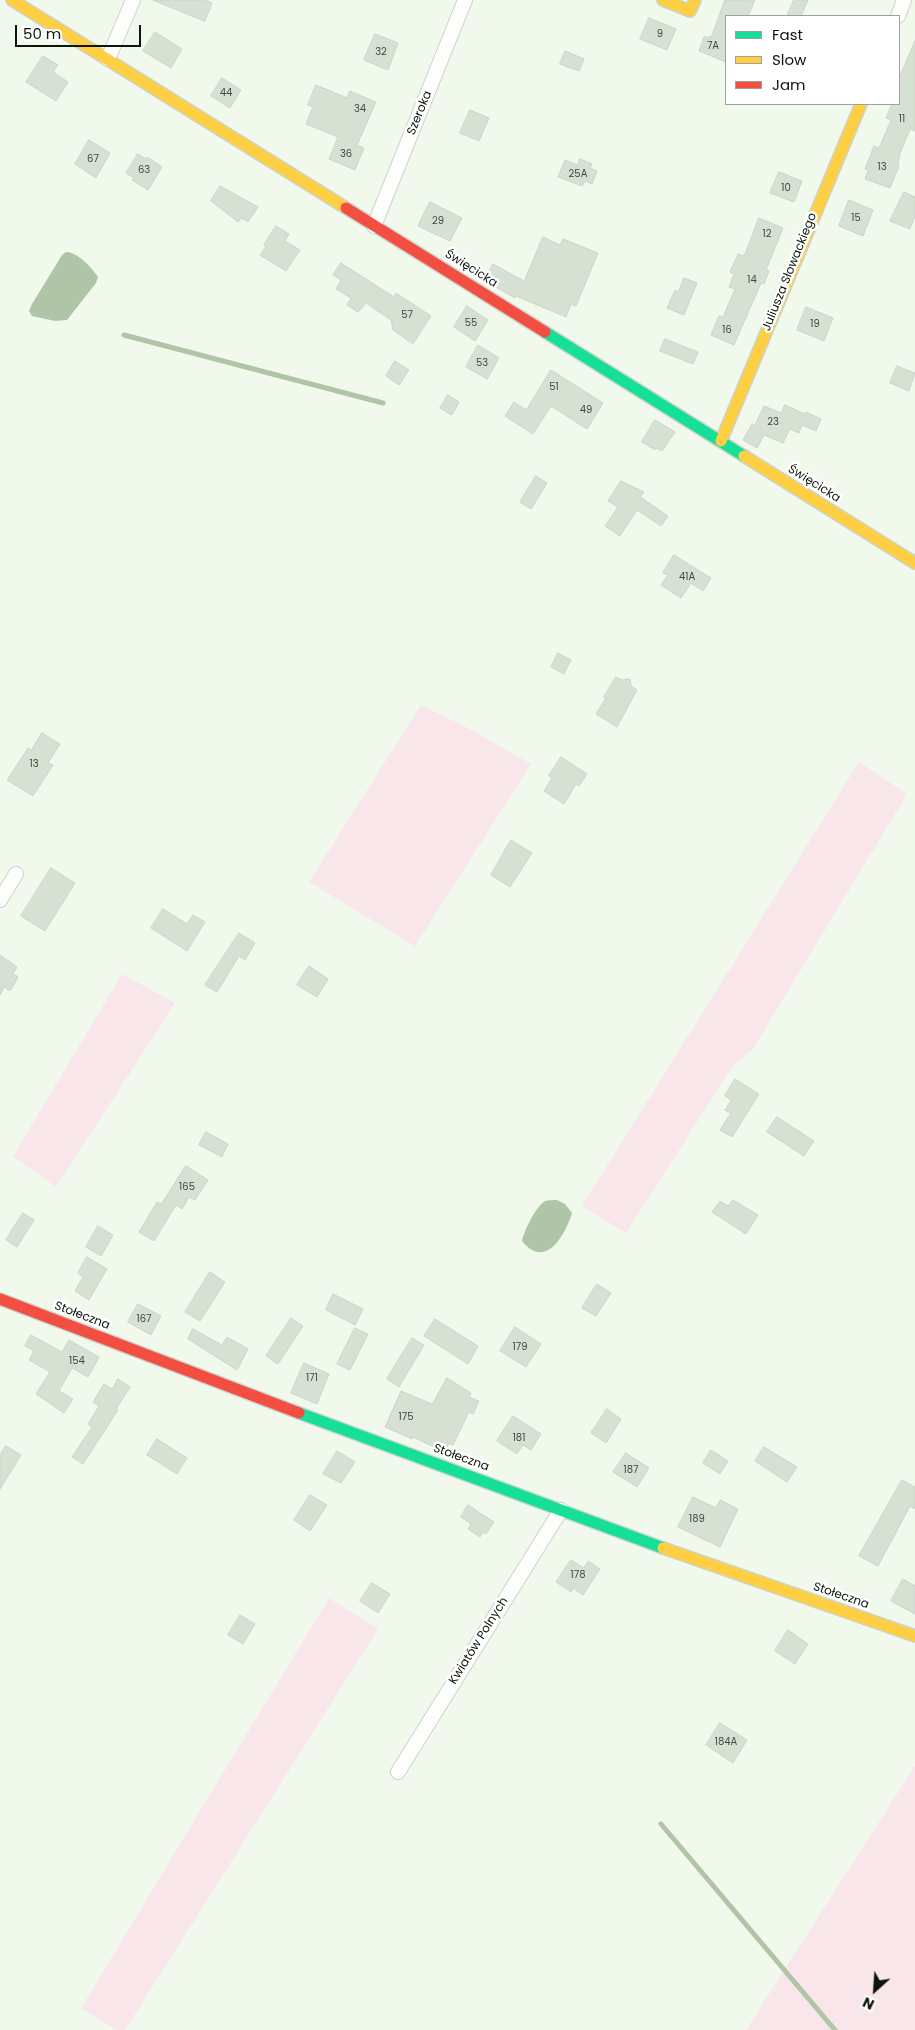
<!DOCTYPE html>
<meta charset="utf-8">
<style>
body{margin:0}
#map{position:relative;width:915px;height:2030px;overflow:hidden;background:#f0f9ec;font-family:Poppins,sans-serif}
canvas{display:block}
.legend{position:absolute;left:725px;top:15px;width:175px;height:90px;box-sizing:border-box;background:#fff;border:1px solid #9fa19d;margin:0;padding:6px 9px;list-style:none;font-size:15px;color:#0e150b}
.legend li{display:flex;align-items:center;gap:10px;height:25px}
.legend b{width:25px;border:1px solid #9fa19d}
.north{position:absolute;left:850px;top:1965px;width:50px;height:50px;-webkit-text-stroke:4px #fff;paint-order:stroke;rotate:206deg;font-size:14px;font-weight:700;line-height:20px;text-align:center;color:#0e150b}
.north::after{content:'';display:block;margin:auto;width:18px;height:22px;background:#0e150b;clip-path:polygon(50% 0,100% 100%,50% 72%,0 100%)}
.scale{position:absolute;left:15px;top:25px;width:126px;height:22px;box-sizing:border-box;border:2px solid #0e150b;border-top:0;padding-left:6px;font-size:15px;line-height:18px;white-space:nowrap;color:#0e150b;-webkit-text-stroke:4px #fff;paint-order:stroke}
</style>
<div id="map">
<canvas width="915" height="2030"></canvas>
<ul class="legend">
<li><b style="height:6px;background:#16e098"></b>Fast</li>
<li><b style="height:6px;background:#ffcf43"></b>Slow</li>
<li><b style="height:6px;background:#f24e42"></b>Jam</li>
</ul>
<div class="north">N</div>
<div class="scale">50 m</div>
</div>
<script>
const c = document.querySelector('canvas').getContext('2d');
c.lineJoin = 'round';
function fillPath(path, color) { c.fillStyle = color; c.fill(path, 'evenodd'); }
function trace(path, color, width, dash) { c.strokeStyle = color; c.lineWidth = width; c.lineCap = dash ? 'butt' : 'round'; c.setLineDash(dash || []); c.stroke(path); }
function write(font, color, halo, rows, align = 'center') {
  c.font = font + ' Poppins,sans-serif'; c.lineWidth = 5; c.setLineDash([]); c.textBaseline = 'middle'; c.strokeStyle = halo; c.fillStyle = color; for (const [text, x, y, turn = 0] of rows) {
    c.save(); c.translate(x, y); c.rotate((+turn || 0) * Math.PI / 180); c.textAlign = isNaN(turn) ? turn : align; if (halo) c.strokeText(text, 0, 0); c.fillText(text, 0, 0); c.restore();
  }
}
fillPath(new Path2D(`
 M421 705 464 726 531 764 415 946 309 882Z
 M859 762 907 794 753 1049 734 1064 626 1233 582 1206Z
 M122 974 175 1003 56 1187 13 1156Z
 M329 1598 378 1629 125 2030H117L81 2008Z
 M915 1766V2030H746Z`), '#f8e6eb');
fillPath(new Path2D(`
 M66 252C79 253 91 267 98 277L96 283 67 320 55 321 32 316 29 311 32 304 62 255Z
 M557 1200 565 1204 572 1213C565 1236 545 1270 522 1241 524 1231 536 1206 545 1201 548 1200 553 1200 557 1200Z`), '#b0c4a7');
trace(new Path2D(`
 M124 335 383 403
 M661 1824 835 2030`), '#b0c4a7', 5);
const building = new Path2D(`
 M153 0H205L212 3 205 21Z
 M725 0 726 2 727 0H755L748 16H726V62L699 51 704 37H711Z
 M794 0H808L801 16H787Z
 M649 18 676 29 667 50 640 39Z
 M155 32 182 49 171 68 143 51Z
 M375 34 398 43 388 70 364 60Z
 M915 41V131L910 129 899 156H900L898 162 899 166 890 188 865 179 868 170 865 169 874 146 879 148 891 120 886 118 892 104H899V79Z
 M565 51 584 59 579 71 560 64Z
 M43 56 58 65 53 72 68 82 56 101 26 82Z
 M222 78 241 90 230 108 211 96Z
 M316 85 347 98 350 91 376 102 357 145 364 148 355 170 329 159 338 137 306 124 313 107 308 105Z
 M470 110 489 118 479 141 460 133Z
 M89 140 110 153 96 178 75 164Z
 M138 154 146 159 147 157 162 167 148 190 132 180 134 178 126 173Z
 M580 159 592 164 590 168 597 171 592 184 585 181 582 186 558 177 565 160 577 165Z
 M779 172 802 181 794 202 770 193Z
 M220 186 258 207 248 222 241 218 238 222 211 201Z
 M904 192 915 197V216L910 229 890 221Z
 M849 200 873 210 863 236 839 226Z
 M430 202 462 218 450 241 418 226Z
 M759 218 783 228 766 270 769 271 764 284 761 283 734 345 711 335 719 316 723 317 735 289 729 287 734 274 730 272 738 254 744 256Z
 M276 226 289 234 285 241 300 250 286 271 260 255 266 246 264 245Z
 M543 237 560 245 563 239 598 253 576 306 571 304 566 317 516 296 515 298 483 280 493 264 524 281Z
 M341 263 394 297 396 293 431 316 413 344 393 330 391 320 366 303 358 312 347 305 351 298 336 289 341 280 333 275Z
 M684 278 697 283 684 315 667 308 675 290 678 292Z
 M467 306 488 320 475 341 454 327Z
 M806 307 833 318 824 341 797 330Z
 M665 339 698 352 693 364 660 351Z
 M478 345 499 358 487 379 466 367Z
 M395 361 409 370 399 385 386 376Z
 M897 366 915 373 909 391 890 383Z
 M551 370 603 403 587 429 551 406 533 434 505 416 514 402 526 410Z
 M448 395 459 402 452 415 440 408Z
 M785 405 805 414 806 412 821 419 816 431 802 425 799 433 790 429 783 443 764 435 757 448 743 440 752 424 755 425 764 406 781 413Z
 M655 420 675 432 662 451 656 448 655 450 642 442Z
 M536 476 547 483 531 509 520 502Z
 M621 481 644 492 640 497 668 516 661 526 637 510 620 536 605 526 618 507 608 501Z
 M674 555 711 578 703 591 691 583 681 598 661 585 668 575 663 573Z
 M558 653 571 660 564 674 551 667Z
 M616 677 622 680 630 679 631 686 637 690 617 727 596 714 606 698 604 697Z
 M42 733 60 744 48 763 53 765 33 796 7 780 28 748 31 750Z
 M561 757 587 774 579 786 576 784 564 804 544 791 552 778 549 776Z
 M511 840 532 853 510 887 491 875Z
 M51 868 75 883 45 931 21 916Z
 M163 909 187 924 193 915 205 922 187 951 151 928Z
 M239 933 255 943 245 960 239 956 217 992 205 985Z
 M0 955 17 967 13 974 18 977 10 991 4 987 0 995Z
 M309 966 328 979 317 997 297 985Z
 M735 1079 759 1094 732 1137 720 1130 731 1113 725 1110 731 1100 725 1096Z
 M777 1117 814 1141 804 1156 767 1132Z
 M206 1132 228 1144 222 1157 199 1145Z
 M186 1166 208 1180 195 1200 189 1197 182 1209 176 1205 154 1241 139 1232 157 1202 161 1204Z
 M733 1200 758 1215 746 1234 712 1212 720 1201 728 1206Z
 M23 1213 34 1220 17 1247 6 1240Z
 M98 1226 113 1235 101 1256 86 1247Z
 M87 1257 107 1269 89 1300 75 1291 83 1277 78 1273Z
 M210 1272 225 1282 200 1321 185 1312Z
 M597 1284 611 1293 596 1316 582 1308Z
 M333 1294 363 1309 355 1325 326 1310Z
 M138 1304 161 1316 151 1335 128 1322Z
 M291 1318 303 1326 278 1364 266 1356Z
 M435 1319 478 1346 468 1364 424 1336Z
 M515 1327 541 1344 526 1367 500 1351Z
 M355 1328 368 1334 350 1370 337 1364Z
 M193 1329 222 1345 227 1337 248 1349 237 1370 188 1339Z
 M31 1335 62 1352 69 1340 99 1357 88 1377 72 1368 59 1391 73 1399 64 1413 36 1394 50 1372 29 1360 34 1351 25 1346Z
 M412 1338 424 1345 399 1387 387 1379Z
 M304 1363 329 1374 317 1404 291 1393Z
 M447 1378 471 1393 469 1397 479 1401 473 1414 469 1412 453 1445 449 1443 445 1452 413 1437 412 1439 385 1427 401 1391 432 1404Z
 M118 1379 130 1387 116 1409 118 1410 83 1464 72 1457 92 1427 88 1424 99 1406 93 1402 104 1384 112 1389Z
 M607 1409 621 1419 606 1443 591 1433Z
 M513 1416 541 1434 531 1450 523 1445 517 1454 497 1441Z
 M157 1439 187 1458 177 1474 147 1455Z
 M6 1446 21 1455 0 1489V1455Z
 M764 1447 797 1467 787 1482 755 1461Z
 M711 1450 728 1461 720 1474 703 1463Z
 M337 1451 355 1462 341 1483 323 1474Z
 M626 1453 649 1468 637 1487 613 1472Z
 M902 1480 915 1487V1509L910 1506 878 1566 859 1556Z
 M310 1495 327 1505 310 1531 294 1520Z
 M693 1497 716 1508 720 1500 738 1509 720 1547 678 1527Z
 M468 1505 494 1522 486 1534 483 1532 480 1537 468 1529 471 1524 461 1517Z
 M571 1560 584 1568 588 1561 600 1569 583 1595 573 1588 571 1592 556 1582Z
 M903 1579 915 1586V1614L891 1601Z
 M372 1583 390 1594 378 1613 360 1601Z
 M240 1615 255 1624 243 1644 228 1635Z
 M788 1630 808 1644 795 1664 775 1651Z
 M720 1723 747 1740 733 1763 706 1745Z`);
fillPath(building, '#d7e1d3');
trace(building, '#cbd4c8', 1);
const street = new Path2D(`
 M898 16 904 0
 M108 59 133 0
 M374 226 465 0
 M0 900 16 874
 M398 1772 561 1510`);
const fast = new Path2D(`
 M545 332 744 456
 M299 1413 663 1548`);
const slow = new Path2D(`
 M12 0 346 208
 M663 0 690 11 695 0
 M721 441 861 104
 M744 456 915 563
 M663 1548 915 1636`);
const jam = new Path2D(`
 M346 208 545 332
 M0 1299 299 1413`);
trace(street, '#ccd4c9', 16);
trace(fast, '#ccd4c9', 14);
trace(slow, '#ccd4c9', 14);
trace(jam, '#ccd4c9', 14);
trace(street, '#fdfefc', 14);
trace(fast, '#16e098', 11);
trace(slow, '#ffcf43', 11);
trace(jam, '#f24e42', 11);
write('10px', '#41493e', null, [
 ["9",660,34],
 ["7A",713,46],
 ["32",381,52],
 ["44",226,93],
 ["34",360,109],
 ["11",902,119],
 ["36",346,154],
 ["67",93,159],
 ["13",882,167],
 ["63",144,170],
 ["25A",578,174],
 ["10",786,188],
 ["15",856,218],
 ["29",438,221],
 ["12",767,234],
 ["14",752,280],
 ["57",407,315],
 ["55",471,323],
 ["19",815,324],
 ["16",727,330],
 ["53",482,363],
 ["51",554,387],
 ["49",586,410],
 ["23",773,422],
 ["41A",687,577],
 ["13",34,764],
 ["165",187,1187],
 ["167",144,1319],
 ["179",520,1347],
 ["154",77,1361],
 ["171",312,1378],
 ["175",406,1417],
 ["181",519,1438],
 ["187",631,1470],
 ["189",697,1519],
 ["178",578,1575],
 ["184A",726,1742]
]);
write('12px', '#0e150b', '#fff', [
 ["Szeroka",420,113,-68],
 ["Święcicka",471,269,32],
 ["Juliusza Słowackiego",790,272,-68],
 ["Święcicka",814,484,32],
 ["Stołeczna",82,1316,21],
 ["Stołeczna",461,1458,20],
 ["Stołeczna",841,1596,19],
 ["Kwiatów Polnych",479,1641,-58]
]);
</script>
